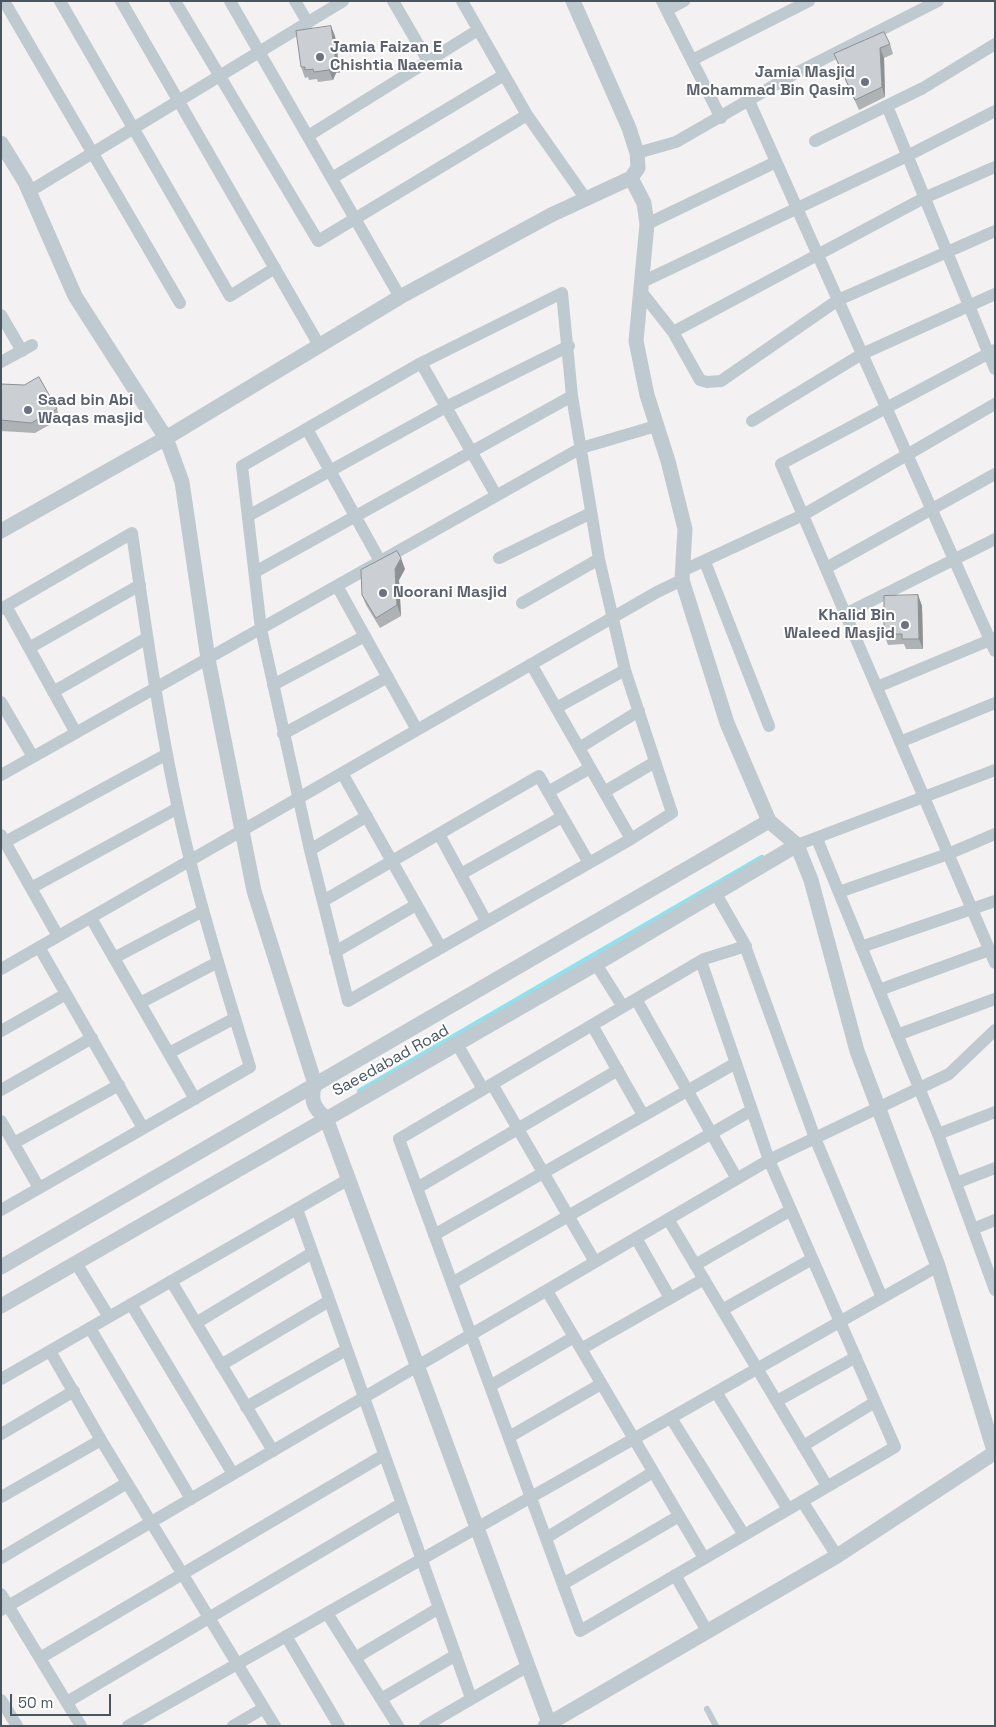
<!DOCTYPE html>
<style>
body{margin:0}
#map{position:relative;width:996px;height:1727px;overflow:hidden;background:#f3f1f1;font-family:"Space Grotesk",sans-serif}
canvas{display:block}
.frame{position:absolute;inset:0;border:2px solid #49565f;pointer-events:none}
.scale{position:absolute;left:10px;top:1694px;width:101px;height:22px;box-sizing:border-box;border:2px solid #49565f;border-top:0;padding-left:6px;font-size:15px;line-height:18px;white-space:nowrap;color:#49565f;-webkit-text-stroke:4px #fff;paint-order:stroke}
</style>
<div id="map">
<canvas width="996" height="1727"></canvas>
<div class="frame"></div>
<div class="scale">50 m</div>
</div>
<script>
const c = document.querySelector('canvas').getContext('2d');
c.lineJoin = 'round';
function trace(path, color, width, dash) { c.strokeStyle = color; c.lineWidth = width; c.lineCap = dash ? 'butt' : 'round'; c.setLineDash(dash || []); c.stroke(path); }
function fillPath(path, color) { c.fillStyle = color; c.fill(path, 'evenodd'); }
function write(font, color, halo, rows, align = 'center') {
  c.font = font + ' "Space Grotesk",sans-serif'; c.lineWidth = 4; c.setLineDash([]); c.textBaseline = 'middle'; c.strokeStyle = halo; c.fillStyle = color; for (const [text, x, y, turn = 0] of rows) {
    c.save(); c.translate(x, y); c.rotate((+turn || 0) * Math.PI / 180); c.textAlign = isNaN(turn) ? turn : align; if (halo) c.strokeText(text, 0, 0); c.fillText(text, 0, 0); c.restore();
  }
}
trace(new Path2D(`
 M359 1091 762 857`), '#8ee2ed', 4.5);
trace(new Path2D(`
 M707 1709 716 1726`), '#bfcad0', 6);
trace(new Path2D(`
 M4 1 180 303
 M60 1 230 296 275 268
 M121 1 319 345
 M175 1 318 241 527 115
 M230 1 400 297
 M295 1 308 23
 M393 1 428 61
 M462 1 527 115 586 199
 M662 1 721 118
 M667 10 684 1
 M692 60 809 1
 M749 101 995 651
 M887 106 995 369
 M308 136 478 30
 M815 141 923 88 995 44
 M637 153 676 142 794 74 938 1
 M332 178 504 75
 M30 191 343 1
 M647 224 776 162
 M640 283 907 156 995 111
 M640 290 673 332 700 380 707 382 721 381 838 300 995 231
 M562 293 572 396 599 559 625 670 672 813 631 839 348 1001 310 850 261 629 242 466 421 363Z
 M1 315 22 351
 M673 332 924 198 995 167
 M995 350 781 464 995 963
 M1 362 32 345
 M421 363 496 495
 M752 421 862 354 995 294
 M307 429 380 561
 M248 516 446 407 569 346
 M499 558 591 513
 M705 562 769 726
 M826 568 995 474
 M682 571 803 515 995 404
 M255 572 572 396
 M337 586 417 730
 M522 603 599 559
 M6 606 76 733
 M1 609 132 533C148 643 163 753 190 860 207 930 229 999 250 1067L1 1210
 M845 614 995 539
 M29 648 140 585
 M531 664 631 839
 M273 685 365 636
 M877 687 995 638
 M53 692 147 638
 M1 702 33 757
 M556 708 625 670
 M283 734 388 677
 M900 742 995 703
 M579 748 639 711
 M342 773 441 948
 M1 775 581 448 656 426
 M548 792 590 768
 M604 792 655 762
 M439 834 486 921
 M1 835 58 936
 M817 839 938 1134 995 1290
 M5 842 167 754
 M797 845 995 770
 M310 850 367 816
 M461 874 562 817
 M31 888 178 808
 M839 892 948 854 995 834
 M716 894 744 943 815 1138 882 1298
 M323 901 539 776 589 863
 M91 918 195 1099
 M39 947 143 1128
 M861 947 995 901
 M335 952 416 905
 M114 958 203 911
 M701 961 769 1160 895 1447 580 1631 399 1139 704 959 746 946
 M596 964 623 1007
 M1 969 657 592 682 580
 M879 990 989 950
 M636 999 737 1179
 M140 1003 218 962
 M592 1025 643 1115
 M1 1031 66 994
 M897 1035 995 999
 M457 1044 483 1089
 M169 1053 235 1018
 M492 1084 595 1262
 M1 1090 92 1038
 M1 1121 39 1188
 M938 1134 995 1112
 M14 1143 119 1085
 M956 1183 995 1168
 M417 1188 618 1070
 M297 1209 471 1698
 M668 1219 827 1486
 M973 1229 995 1220
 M434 1235 736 1063
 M636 1238 670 1298
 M76 1263 109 1317
 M695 1265 791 1210
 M171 1281 273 1451
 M452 1283 752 1110
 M547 1291 704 1558
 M131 1304 233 1474
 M722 1310 812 1259
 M196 1323 312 1253
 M90 1328 191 1499
 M581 1349 704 1279
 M50 1351 101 1440 275 1726
 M221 1365 329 1301
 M1 1379 347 1180
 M490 1386 574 1337
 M716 1392 788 1509
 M777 1401 856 1357
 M246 1407 346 1350
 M671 1418 744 1535
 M1 1434 74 1391
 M509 1437 601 1384
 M803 1446 875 1402
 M1 1497 101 1440
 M802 1501 837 1556
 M546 1538 653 1472
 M1 1558 127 1483
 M675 1575 707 1631
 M563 1584 679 1516
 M1 1594 81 1726
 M1 1610 769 1160 949 1074 995 1030
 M327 1613 398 1726
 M286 1636 339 1726
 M40 1658 384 1455
 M355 1658 439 1608
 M381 1699 456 1655
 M1 1700 17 1726
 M67 1702 401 1504
 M128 1726 938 1266
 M233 1726 264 1708
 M425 1726 528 1666`), '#bfcad0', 12);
trace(new Path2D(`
 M1 143 25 182 75 296 166 438 182 482 208 659 254 891 315 1084C310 1099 313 1108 326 1118L549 1723
 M631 178 644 203 647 224 636 341 647 395 668 461 685 529 682 580 727 723 769 821 797 845 811 880 857 1051 938 1266 995 1454
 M1 531 166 438 400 297 551 215 631 178 638 168 637 153 629 128 573 1
 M1 1267 769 821
 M1 1306 596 964 797 845
 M545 1726 837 1556 994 1453`), '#bfcad0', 15);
fillPath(new Path2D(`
 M335 36 340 73H336L333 80 318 82 317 79 309 80 308 77 305 78 301 67Z
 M890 44 893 54 884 58 885 97 859 110 838 64 834 54Z
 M1 384 57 409 60 419 35 433 1 431Z
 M405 569 399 580 401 616 380 628 366 605 362 595Z
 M918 595 922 606 923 649H906L904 644 888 645 884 634Z`), '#afb2b5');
fillPath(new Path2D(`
 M331 26 335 36 340 73 336 62Z
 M880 48 884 58 885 97 882 87Z
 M332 63 336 73 333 80 329 70Z
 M401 558 405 569 399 580 401 616 397 605 395 569Z
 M918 595 922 606 923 649 919 639Z`), '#8e9194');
const building = new Path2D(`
 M331 26 336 62 332 63 329 70 314 72 313 69 305 70V67H301L296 31Z
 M884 32 890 44 880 48 882 87 855 100 834 54Z
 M39 377 57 409 31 423 1 420V384L24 385Z
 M397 551 401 558 395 569 397 605 376 618 362 595 361 570Z
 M918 595 919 639H902V634H884V596Z`);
fillPath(building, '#cbcfd3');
trace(building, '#8e9194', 1);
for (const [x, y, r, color] of [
 [320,57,5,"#6b7280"],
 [865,82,5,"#6b7280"],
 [28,410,5,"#6b7280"],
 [383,593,5,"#6b7280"],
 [905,625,5,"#6b7280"]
]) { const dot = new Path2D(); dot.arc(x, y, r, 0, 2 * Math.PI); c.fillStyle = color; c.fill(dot); trace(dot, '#fff', 2); }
write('bold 16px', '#5b616d', '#fff', [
 ["Jamia Faizan E",330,48],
 ["Chishtia Naeemia",330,66],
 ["Jamia Masjid",855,73,"right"],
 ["Mohammad Bin Qasim",855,91,"right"],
 ["Saad bin Abi",38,401],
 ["Waqas masjid",38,419],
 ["Noorani Masjid",393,593],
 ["Khalid Bin",895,616,"right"],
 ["Waleed Masjid",895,634,"right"]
], 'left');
write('16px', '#49565f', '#fff', [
 ["Saeedabad Road",391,1061,-29]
]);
</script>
